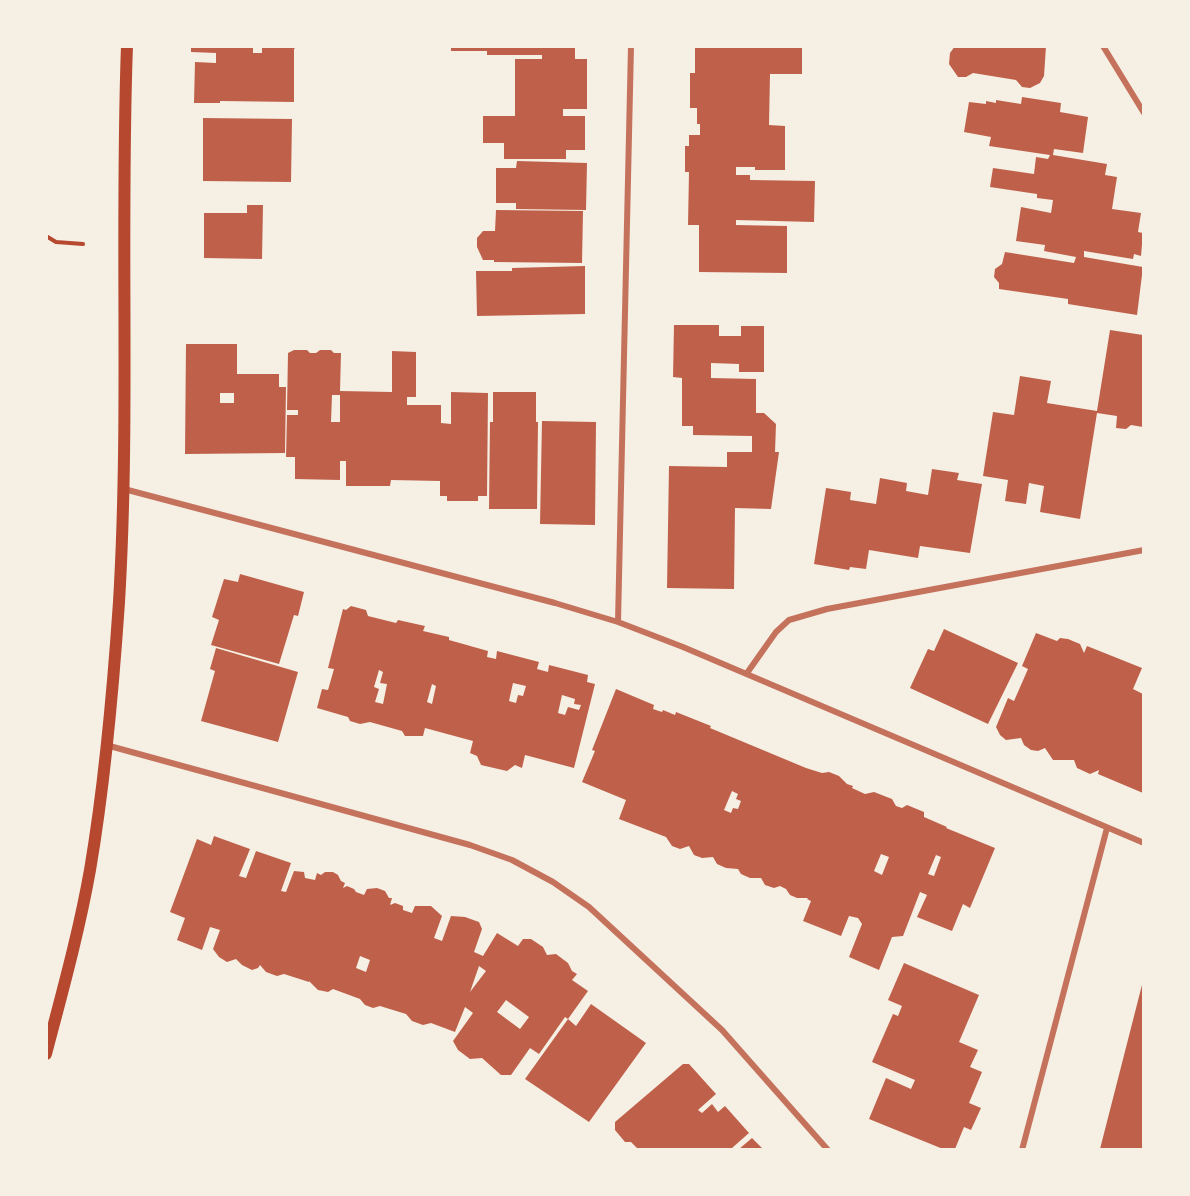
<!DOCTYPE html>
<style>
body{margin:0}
#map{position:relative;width:1190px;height:1196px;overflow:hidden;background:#f6efe4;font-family:Georgia,serif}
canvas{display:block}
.frame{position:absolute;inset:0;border:48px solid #f6efe4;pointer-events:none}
</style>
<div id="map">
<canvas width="1190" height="1196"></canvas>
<div class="frame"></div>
</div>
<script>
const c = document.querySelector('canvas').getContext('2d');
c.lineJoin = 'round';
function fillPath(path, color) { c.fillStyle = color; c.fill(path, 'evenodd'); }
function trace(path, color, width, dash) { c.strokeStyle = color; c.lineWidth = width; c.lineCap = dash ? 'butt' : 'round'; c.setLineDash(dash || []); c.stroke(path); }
fillPath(new Path2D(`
 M191 46H253V53H262V46H297L294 49V102L220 101V103H194L195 62 216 63V53L191 52Z
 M451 46H575V59H587V109H563V116H585V150H566V159H504V143H483V116H515V59H542V55H487V51H451Z
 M695 46H802V74H770L769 125 785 126V170H755V167H736V175H750V180L815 181 814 222 736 220V225L787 226V273L699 272V225H688L689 172H685V146H689V135H700V124H697V108H690V73H695Z
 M955 46H1046L1044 76 1040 83 1030 88 1022 87 1016 80 973 73 966 77H958L949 64 950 53Z
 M1022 97 1061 103 1060 112 1088 117 1083 153 1054 149 1053 155 1107 164 1105 175 1117 177 1112 209 1141 213 1138 232 1143 233 1141 256 1134 254 1133 259 1084 251V257L1143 267 1137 315 1068 304V299L999 289V283L994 277 995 269 1002 264 1005 252 1074 263 1076 257 1044 251 1045 245 1016 241 1021 207 1051 213 1053 200 1037 198V194L990 187 993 168 1034 174 1036 157 1048 159 1050 155 989 146 991 137 964 132 969 102 986 104V101L996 103V100L1021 104Z
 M203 118 292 119 291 182 203 181Z
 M517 161 587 163 586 210 516 209V203H496V168H516Z
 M247 205H263L262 259 204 258V213H247Z
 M496 210 583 211 582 263 494 262V260H483L477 247V238L483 231H495Z
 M585 266V314L477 316 476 271H512V268Z
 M674 325H719V336H741V326H764V372H739V364L711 363V378L756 379V413H764L776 424 775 452H779L771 509 735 508 734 589 667 588 669 466 727 467V452H752V436L693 435V426H682V378L673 377Z
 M1110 330 1143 335V427L1131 425 1126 429 1116 428 1117 416 1097 413 1080 519 1040 512 1044 486 1029 483 1026 504 1005 501 1008 480 983 476 993 412 1014 415 1020 376 1051 381 1047 403 1097 411Z
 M186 344H237V374H279V387H286L285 453 185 454ZM220 393H234V403H220Z
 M294 350H307L310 353H316L320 350H331L334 353H341L340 391 392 392V351L416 352V397H407V405H441V423L451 424V392L488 393 487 496H478V501H447V496H440V481L391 480 390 486H346V461H340V480L295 479V457H286L287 415H298V410H287L288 353ZM332 395H340V422H331Z
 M493 392H536V422H538L537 509H489L490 422H493Z
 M542 421 596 422 595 525 540 524Z
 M932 469 959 473 957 480 982 484 970 553 920 546 918 558 869 550 866 569 850 567 849 570 814 564 826 488 851 492 850 500 876 504 880 478 907 483 906 491 928 495Z
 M240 574 304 592 298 616 294 615 279 664 211 645 219 620 212 617 224 579 238 582Z
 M351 606 366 610 368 616 396 623 398 620 425 626 423 631 449 637V640L488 651 487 657 496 659 497 651 539 662 537 669 548 672 549 665 588 675 587 682 595 684 574 768 525 755 522 768 515 765 507 771 481 765 477 756 470 753 473 741 425 728 423 736H405L402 731 370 722 360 724 350 721 348 717 317 708 322 689 328 690 334 669 328 668 343 609 346 610ZM379 670 383 672 380 683 387 684 383 704 375 702 379 689 374 687ZM513 683 526 686 523 696 518 695 516 703 509 701ZM432 684 436 686 432 704 427 702ZM562 695 575 699 574 704 581 705 579 710 568 707 565 715 558 713Z
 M944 629 1018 663 988 724 910 688 928 649 934 651Z
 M1036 633 1057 641 1060 638 1068 639 1080 644 1084 653 1087 646 1142 668 1133 689 1143 694V793L1098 774 1099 770 1090 774 1077 768 1074 760H1053L1045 748 1038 751 1031 750 1024 745 1021 738 1006 740 1000 735 996 727 1008 698 1014 701 1028 669 1022 666Z
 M216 648 298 672 278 742 201 721 215 671 210 669Z
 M616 689 654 705 653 709 662 712 663 710 675 715 676 712 711 726 710 728 806 768 822 773 829 772 839 776 847 784 853 786 852 788 865 794 874 792 892 799 896 806 902 808 907 805 924 812V817L947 827 946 828 995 848 970 908 963 904 952 931 917 917 927 895 920 892 903 936 892 937 879 970 849 957 862 924 858 918 849 916 841 936 803 921 811 901 807 899 808 898H797L790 895 786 889 780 886 774 888 765 885 761 878H750L741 874 738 869 726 868 717 864 713 857 702 858 694 855 689 846 680 849 672 846 666 837 619 819 626 800 582 782 595 751 592 750ZM732 791 738 794 736 799 741 801 738 809 733 808 731 813 724 810ZM881 854 889 857 882 875 874 871ZM936 855 941 857 934 876 928 874Z
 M214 836 250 849 239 876 246 878 256 851 291 863 281 891 286 892 294 871 304 872 305 878 315 880 317 873 321 875 325 872H333L338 875 341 881 345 883 343 888 347 886 354 889 356 892 364 895 367 889 377 888 385 891 389 898H392L390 905 395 903 403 906V910L412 913 415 906H431L442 916 434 938 442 941 451 916 465 917 479 922 482 929 474 952 483 956 497 933 518 946 523 939H531L543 947 547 955 556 954 568 963 572 971 577 974 572 980 588 991 568 1019 576 1026 591 1004 646 1043 589 1122 525 1079 568 1019 565 1017 539 1054 530 1048 511 1075H501L482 1058 470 1059 458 1050 453 1041 473 1013 465 1007 455 1032 431 1023 423 1025 412 1021 406 1014 380 1006 373 1008 365 1005 360 999 333 989 328 992 318 990 309 981V982L284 974 277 976 266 972 260 965 258 968 252 970 242 965 236 959 227 962 219 957 213 949 220 930 210 927 202 950 177 940 185 918 170 912 197 839 211 845ZM360 956 370 960 366 972 356 968ZM479 966 486 971 470 992ZM506 1000 529 1017 520 1029 497 1012Z
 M904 963 979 995 959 1042 978 1050 970 1067 982 1072 969 1103 981 1108 971 1130 964 1127 955 1149H943L869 1119 886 1078 911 1089 915 1080 872 1062 893 1014 898 1016 902 1006 888 1000Z
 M1143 981V1149H1100Z
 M683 1064H689L716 1094 698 1110 702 1113 712 1104 718 1112 725 1106 749 1133 732 1148 734 1149H638L631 1142H625L615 1130V1122Z
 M752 1138 763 1149H739Z`), '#bf614a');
trace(new Path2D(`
 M46 236 56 242 83 244`), '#b5482f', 4);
trace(new Path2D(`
 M1103 46 1144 113
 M124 489 555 603 618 622 683 647 1144 843
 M618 622 631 46
 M747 673 776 632 789 620 827 609 1144 550
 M106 745 470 845 512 860 553 882 589 907 722 1030 828 1150
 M1022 1150 1107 828`), '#c5725c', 6);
trace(new Path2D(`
 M46 1054C62 993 79 932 90 870 105 782 113 691 119 602 130 417 120 232 127 46`), '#b5482f', 12);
</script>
